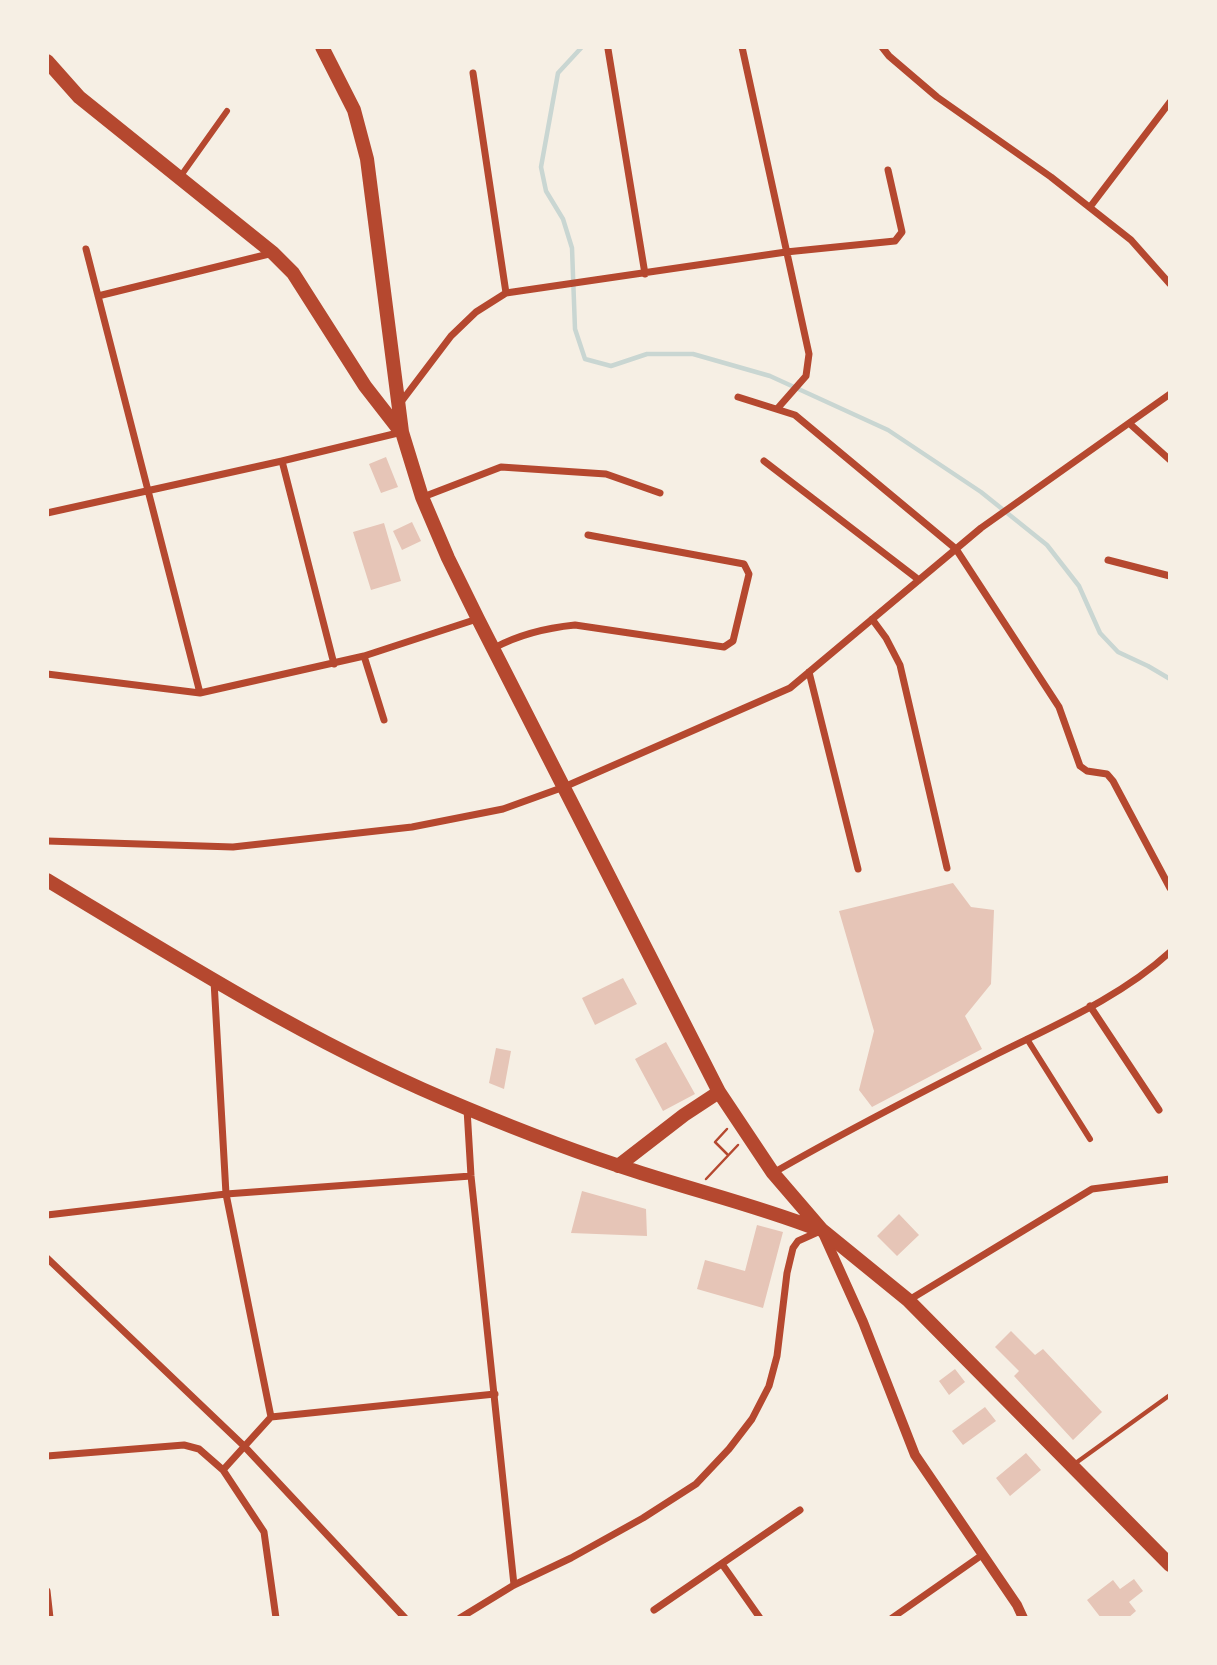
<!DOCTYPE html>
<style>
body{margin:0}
#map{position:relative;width:1217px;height:1665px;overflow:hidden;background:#f6efe4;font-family:"Varela Round",sans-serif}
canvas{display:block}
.frame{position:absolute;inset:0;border:49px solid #f6efe4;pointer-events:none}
</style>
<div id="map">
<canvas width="1217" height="1665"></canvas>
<div class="frame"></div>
</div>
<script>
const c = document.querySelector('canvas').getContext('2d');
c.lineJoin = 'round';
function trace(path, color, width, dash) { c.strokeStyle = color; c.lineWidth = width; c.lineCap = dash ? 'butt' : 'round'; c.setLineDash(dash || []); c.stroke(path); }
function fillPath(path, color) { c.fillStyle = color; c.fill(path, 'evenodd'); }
trace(new Path2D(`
 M582 47 558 73 541 167 546 191 563 219 572 248 575 329 585 359 611 366 647 354H693L770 376 888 430 981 492 1047 545 1079 586 1100 633 1118 652 1148 666 1170 679`), '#c9d6d2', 4.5);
fillPath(new Path2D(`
 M386 457 398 487 381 493 369 464Z
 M412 522 421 541 402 550 393 531Z
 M384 523 401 581 371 590 353 532Z
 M953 883 971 907 994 910 991 984 965 1016 982 1049 872 1107 859 1090 874 1031 839 911Z
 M623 978 637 1004 595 1025 582 998Z
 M666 1042 695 1094 663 1111 635 1059Z
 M496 1048 511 1051 504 1089 489 1083Z
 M582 1191 646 1209 647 1236 571 1233Z
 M899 1214 919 1235 897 1256 877 1236Z
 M757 1225 783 1232 763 1308 697 1289 705 1260 745 1271Z
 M1011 1331 1035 1355 1043 1349 1102 1412 1073 1440 1014 1376 1019 1371 995 1347Z
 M955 1369 965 1382 949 1395 939 1381Z
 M985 1407 996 1421 963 1445 952 1431Z
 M1026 1453 1041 1470 1010 1496 996 1478Z
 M1134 1579 1143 1591 1129 1602 1136 1611 1128 1618H1101L1087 1600 1113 1580 1120 1589Z`), '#e6c5b7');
trace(new Path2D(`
 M727 1154 715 1142 727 1129
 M706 1179 738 1145`), '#b5482f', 2.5);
trace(new Path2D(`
 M1073 1465 1170 1395`), '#b5482f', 4.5);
trace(new Path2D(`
 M180 177 227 111
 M1027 1039 1090 1139`), '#b5482f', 6);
trace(new Path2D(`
 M742 47 809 354 806 376 777 409
 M882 47 889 56 937 97 1051 177 1131 240 1170 284
 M608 49 645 274
 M473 73 506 293
 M1090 207 1170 102
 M86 249 200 693
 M98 296 273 253
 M738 397 795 415 956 549 1059 707 1080 766 1087 771 1107 774 1113 781 1170 888
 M401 402 451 336 476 312 506 293 786 252 895 241 902 232 888 170
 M1130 424 1170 460
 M282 461 334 664
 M764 461 919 580
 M423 497 501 467 606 474 660 493
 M47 513 282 461 402 432
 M1108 560 1170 576
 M872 619 886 638 900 665 947 868
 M494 648C520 634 545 628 575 625L724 647 733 641 749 574 744 564 588 535
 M364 656 384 720
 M809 672 858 869
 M47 674 200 693 364 656 477 619
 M47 841 233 847 412 827 503 809 564 787 790 688 981 528 1170 394
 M214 981 226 1194 271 1417
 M1090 1006 1159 1110
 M467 1109 471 1176 514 1585
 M773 1173C846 1131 920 1093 995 1055 1055 1025 1121 997 1170 952
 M47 1215 226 1194 471 1176
 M47 1258 244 1446 405 1618
 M909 1300 1092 1189 1170 1179
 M47 1456 184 1445 199 1449 223 1470 264 1532 276 1618
 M223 1470 271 1417 495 1394
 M722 1564 760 1618
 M47 1591 50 1618
 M654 1610 800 1510
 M460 1618 514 1585 571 1558 643 1518 696 1484 729 1449 752 1419 769 1386 777 1356 787 1273 793 1248 798 1241 818 1232
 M892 1618 982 1555`), '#b5482f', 7);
trace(new Path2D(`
 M822 1231 863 1322 915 1455 1017 1605 1023 1618`), '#b5482f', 10);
trace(new Path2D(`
 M322 47 354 110 367 159 402 432 422 497 448 558 478 619 719 1092 773 1173 822 1230 908 1300 1170 1565
 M47 61 79 97 273 253 293 273 365 386 400 431
 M47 880C183 962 318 1048 466 1108 521 1131 578 1153 635 1171 696 1191 758 1206 817 1229
 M618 1166 684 1115 719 1092`), '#b5482f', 14);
</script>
